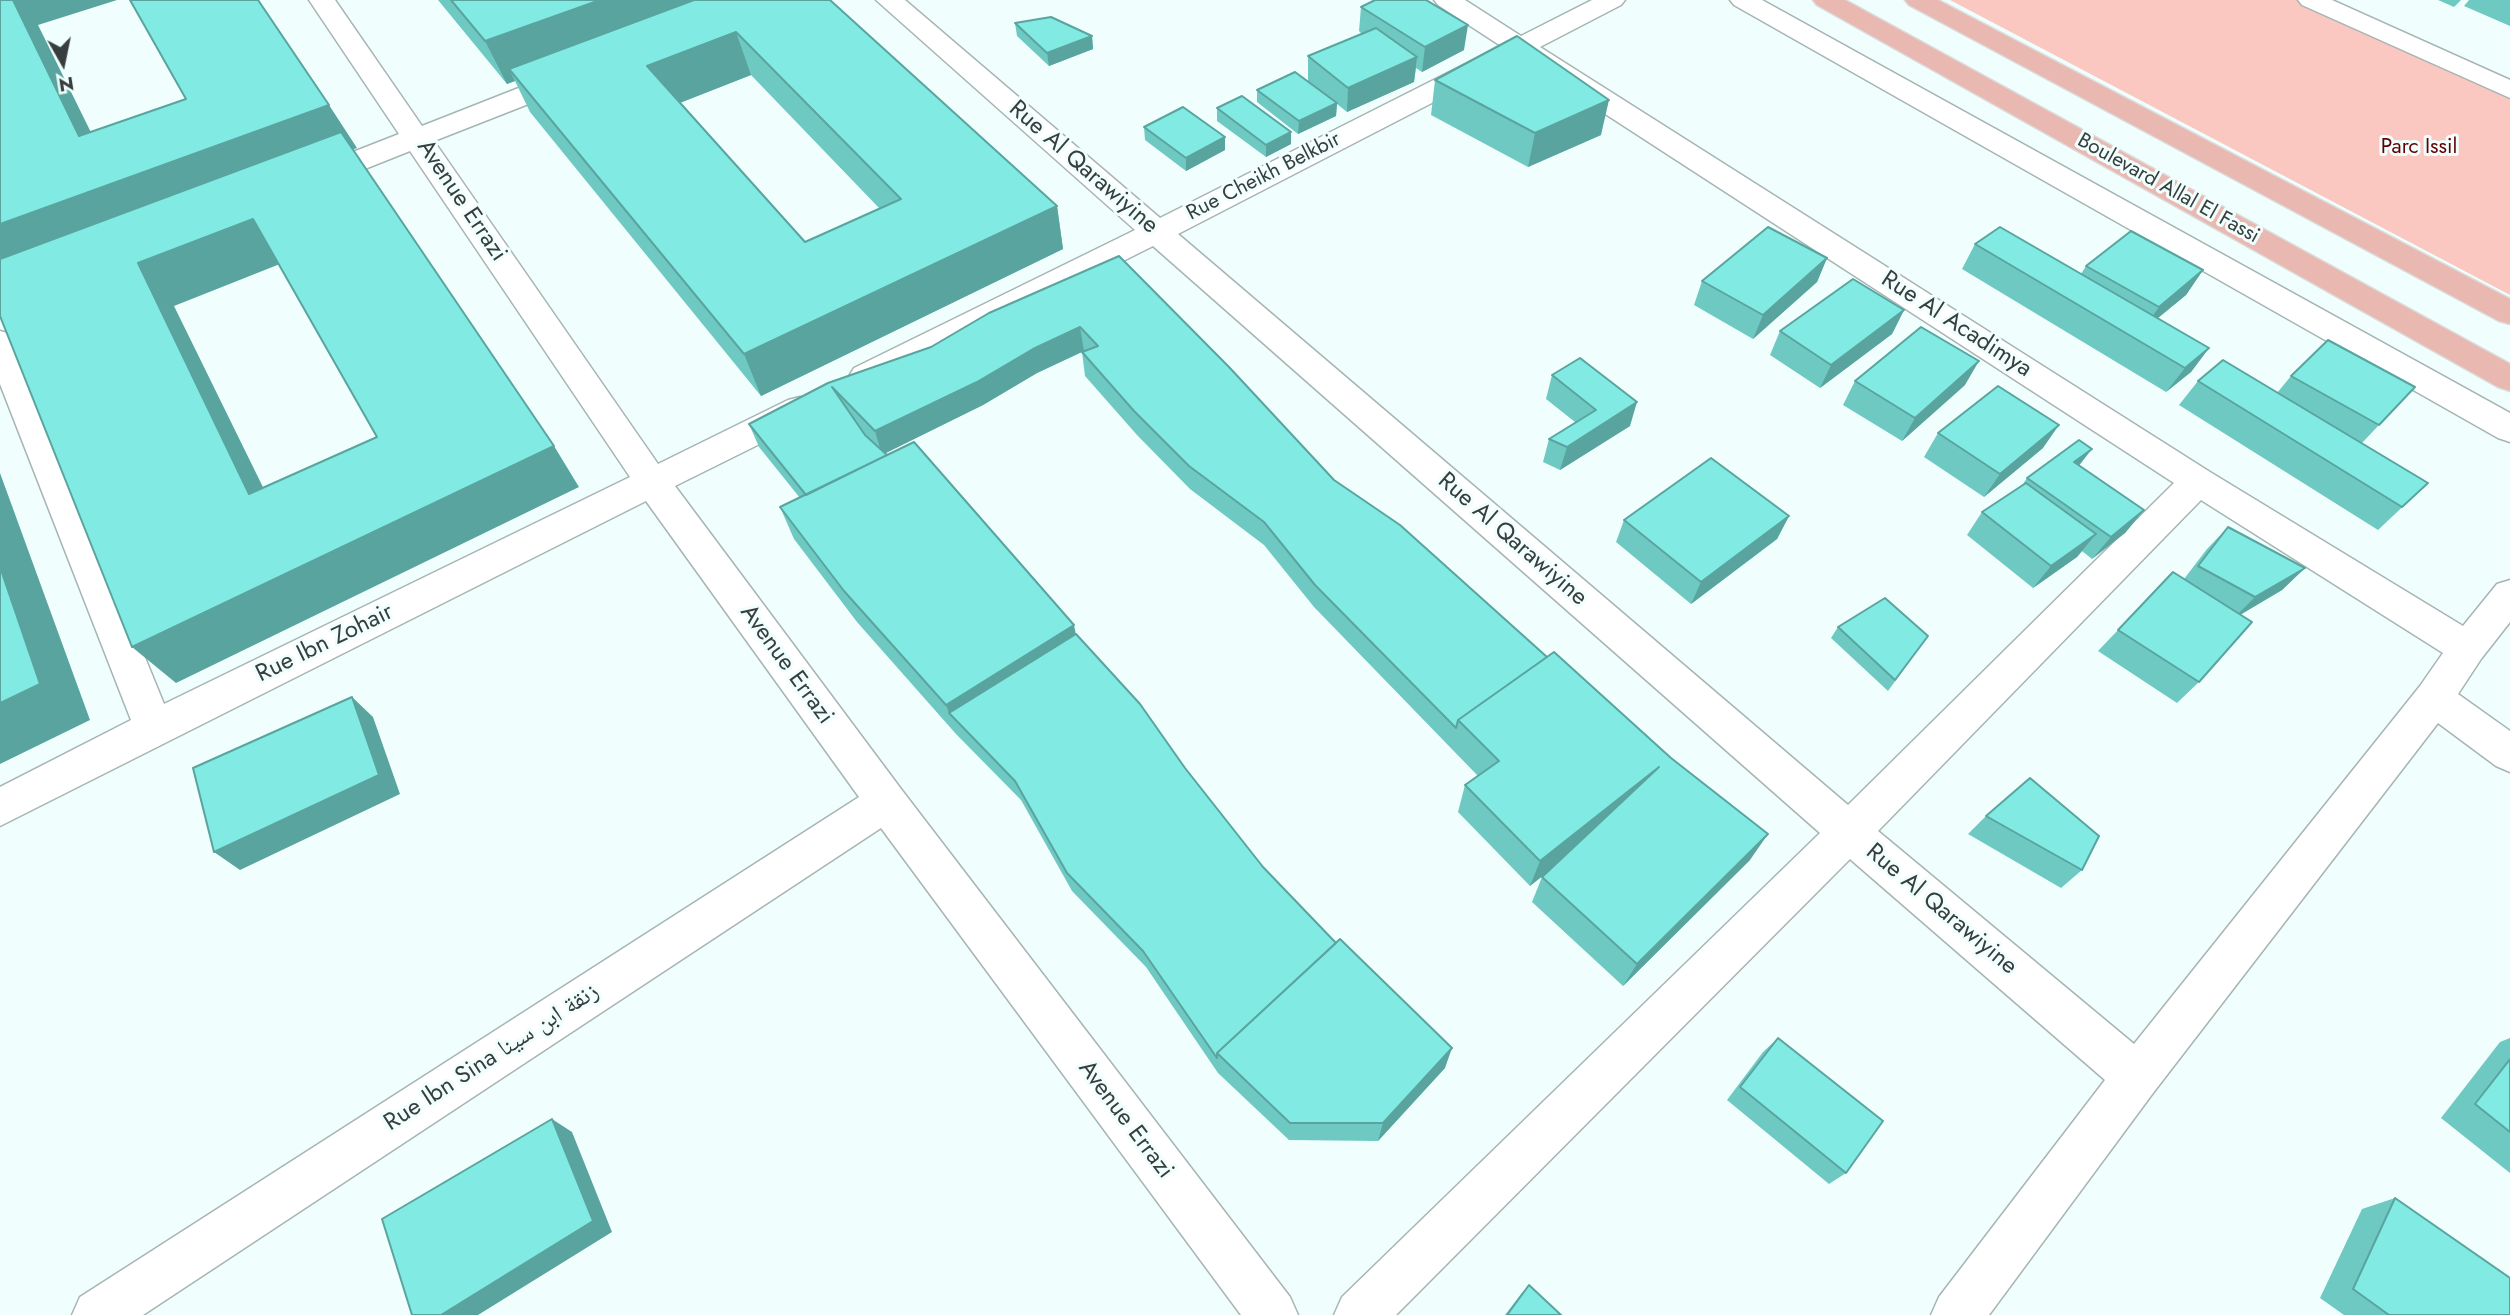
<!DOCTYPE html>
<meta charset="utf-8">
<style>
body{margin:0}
#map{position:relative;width:2510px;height:1315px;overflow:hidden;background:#f0fffd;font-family:Jost,sans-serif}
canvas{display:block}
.north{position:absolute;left:28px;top:28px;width:70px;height:70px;-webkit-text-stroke:5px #f0fffd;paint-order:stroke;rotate:171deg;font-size:19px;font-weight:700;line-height:28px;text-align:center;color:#383e3d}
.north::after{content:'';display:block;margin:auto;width:24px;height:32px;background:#383e3d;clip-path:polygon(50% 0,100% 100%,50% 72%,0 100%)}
</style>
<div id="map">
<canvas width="2510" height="1315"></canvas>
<div class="north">N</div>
</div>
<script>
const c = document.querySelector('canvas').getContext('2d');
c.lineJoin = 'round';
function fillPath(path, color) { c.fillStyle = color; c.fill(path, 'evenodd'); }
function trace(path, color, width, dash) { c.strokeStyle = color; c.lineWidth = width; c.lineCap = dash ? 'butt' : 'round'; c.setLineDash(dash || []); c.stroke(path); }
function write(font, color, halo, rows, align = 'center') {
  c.font = font + ' Jost,"Noto Naskh Arabic",sans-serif'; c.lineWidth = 6; c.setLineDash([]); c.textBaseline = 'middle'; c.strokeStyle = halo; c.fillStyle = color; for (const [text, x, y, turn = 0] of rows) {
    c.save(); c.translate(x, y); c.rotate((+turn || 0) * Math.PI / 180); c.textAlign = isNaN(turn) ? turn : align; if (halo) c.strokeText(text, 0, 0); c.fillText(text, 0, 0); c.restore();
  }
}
fillPath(new Path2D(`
 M1950 0H2305L2510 94V295Z`), '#fac8c1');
const minor = new Path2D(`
 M309 0H335L422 126 562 71 572 69 582 71 586 77 582 83 434 141 658 464 788 400 800 397 812 400 817 409 812 418 675 486 901 789 1290 1297 1298 1315H1241L881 828 143 1315H72L80 1297 859 797 646 501 0 826V787L131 720 0 384V331L11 334 16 342 164 704 630 477 410 151 322 186 312 188 302 186 297 179 302 172 399 134Z
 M876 0H905L1160 218 1501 46 1438 5 1434 0H1465L1521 36 1592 0H1625L1621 5 1540 47 2210 472 2463 626 2497 584 2510 580V622L2481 659 2458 694 2510 731V772L2496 766 2438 723 2153 1093 1989 1315H1931L1939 1297 2105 1080 1850 859 1396 1315H1334L1342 1297 1820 833 1153 246 878 384 866 388 854 384 849 376 854 368 1135 230ZM1519 58 2174 483 1848 805 1178 234ZM2201 500 2443 653 2420 686 2134 1044 1878 831Z
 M1730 0H1762L2510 413V442L2498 438 1734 5Z
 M2298 0H2332L2510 80V98L2302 5Z`);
const major = new Path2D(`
 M1813 0H1845L2510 364V391L2498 387 1817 5Z
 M1905 0H1938L2510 299V324L2499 321 1909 5Z`);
trace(minor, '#a6b5b3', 3);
trace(major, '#dbdcdc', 3);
fillPath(minor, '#fff');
fillPath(major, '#e9b8b1');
fillPath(new Path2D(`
 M438 0H830L1057 206 1063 249 761 396 530 112 515 81 507 84ZM751 75 880 209 805 242 680 103Z
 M2438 0H2461L2454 7Z
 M2469 0H2510V26L2464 6Z
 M1361 7 1464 50 1422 72 1416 68 1414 82 1347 112 1337 104 1336 116 1298 134 1257 102V90L1308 81V56L1362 34 1359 31Z
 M1015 23 1092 36 1093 49 1049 66 1017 36Z
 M1435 80 1601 135 1528 167 1431 115Z
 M1217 108 1291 132V144L1266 157 1217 121Z
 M1144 127 1225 150 1186 171 1145 140Z
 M1975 244 2081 274 2086 266 2203 270 2186 295 2158 318 2209 348 2191 372 2166 392 1962 269Z
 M1119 256 1334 480 1750 860 1623 986 1532 902 1542 877 1547 872 1530 886 1458 812 1465 785 1478 776 1314 607 1264 545 1190 489 1137 435 1085 376 1082 352 1084 351 1037 373 983 405 885 453 1076 634 1185 768 1263 867 1445 1068 1378 1141 1289 1140 1218 1073 1146 967 1072 891 1021 800 956 734 857 622 794 539 780 507 800 498 759 447 749 424 931 347Z
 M1827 258 1817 282 1753 339 1694 305 1702 281Z
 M1904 310 1892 334 1820 388 1770 355 1780 331Z
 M1552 375 1630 426 1560 470 1543 462 1549 439 1575 422 1546 399Z
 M2291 376 2379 425 2362 443 2428 483 2378 530 2179 405 2198 381 2277 393Z
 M1855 381 1965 385 1902 441 1843 405Z
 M1938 433 2043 448 1984 497 1924 457Z
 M2079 466 2144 510 2125 533 2092 559 2082 551 2077 557 2033 588 1967 535 1982 512 2021 487 2027 478Z
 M1789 516 1777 539 1691 604 1616 542 1624 520Z
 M2228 527 2305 568 2282 590 2240 615 2199 682 2177 703 2098 651 2118 630 2184 579 2207 549Z
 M1838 627 1928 636 1888 691 1831 638Z
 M1986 816 2082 870 2061 888 1968 834Z
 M1778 1038 1846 1173 1829 1184 1727 1100 1763 1052Z
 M2510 1038V1173L2441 1118 2500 1042Z
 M2395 1198 2510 1315H2344L2320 1298 2362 1209Z
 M1529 1285 1561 1315H1505L1521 1294Z`), '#6fc9c3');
fillPath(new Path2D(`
 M13 0H117L38 25 114 179 79 136Z
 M600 0H732L509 69 515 81 507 84 485 41Z
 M1468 25 1464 50 1422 72 1425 47Z
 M736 32 751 75 664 109 647 66Z
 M1092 36 1093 49 1049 66 1047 53Z
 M1417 57 1414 82 1347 112 1348 88Z
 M1609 100 1601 135 1528 167 1535 133Z
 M1337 103 1336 116 1298 134 1299 121Z
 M329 105 357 148 15 276 0 261V224Z
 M1291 132V144L1266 157V145Z
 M1225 137V150L1186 171V158Z
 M1057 206 1063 249 761 396 744 354Z
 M253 219 285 262 174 306 286 534 249 494 138 263Z
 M1827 258 1817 282 1753 339 1763 315Z
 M2203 270 2186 295 2142 331 2159 307Z
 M1904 310 1892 334 1820 388 1831 365Z
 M1080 327 1084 351 1037 373 983 405 882 455 875 431 1033 349Z
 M2209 348 2191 372 2166 392 2185 368Z
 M1979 361 1965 385 1902 441 1915 418Z
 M1637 402 1630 426 1560 470 1567 447Z
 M2059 425 2043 448 1984 497 2000 474Z
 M554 446 579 487 176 683 132 647Z
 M2092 449 2074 472V462Z
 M0 473 90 720 0 764Z
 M2144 510 2125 533 2092 559 2111 537Z
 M1789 516 1777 539 1691 604 1701 582Z
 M2096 534 2077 557 2033 588 2051 566Z
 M2305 568 2282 590 2233 619 2255 597Z
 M1074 625 1080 655 949 713 946 705Z
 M352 697 373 717 400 794 240 870 214 852Z
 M1659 767 1645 795 1530 886 1540 861Z
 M1768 834 1750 860 1623 986 1637 964Z
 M1452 1048 1445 1068 1378 1141 1383 1123Z
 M552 1119 572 1132 612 1232 478 1315H441Z`), '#5aa49f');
const building = new Path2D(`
 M0 0H13L79 136 186 99 130 0H258L329 105 0 224Z
 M451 0H600L485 41Z
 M694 0H830L1057 206 744 354 509 69ZM736 32 901 199 805 242 647 66Z
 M1375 0H1426L1468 25 1425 47 1361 7Z
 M1051 17 1092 36 1047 53 1015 23Z
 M1376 28 1417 57 1348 88 1308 56Z
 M1517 36 1609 100 1535 133 1435 80Z
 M1295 72 1337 103 1299 121 1257 90Z
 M1242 96 1291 132 1266 145 1217 108Z
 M1183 107 1225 137 1186 158 1144 127Z
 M341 132 554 446 132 647 0 316V259ZM253 219 377 437 249 494 138 263Z
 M1768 227 1827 258 1763 315 1702 281Z
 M2000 227 2209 348 2185 368 1975 244Z
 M2131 231 2203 270 2159 307 2086 266Z
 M1119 256 1229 367 1334 480 1400 525 1547 657 1458 720 1456 728 1315 585 1264 522 1189 466 1134 411 1082 352 1098 346 1080 327 1033 349 977 382 875 431 832 387 865 435 887 455 806 495 749 424 828 383 931 347 989 313Z
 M1853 279 1904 310 1831 365 1780 331Z
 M1921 327 1979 361 1915 418 1855 381Z
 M2328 340 2415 387 2379 425 2291 376Z
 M1580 358 1637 402 1567 447 1549 439 1596 410 1552 375Z
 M2223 360 2428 483 2402 507 2198 381Z
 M1998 386 2059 425 2000 474 1938 433Z
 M2079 440 2092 449 2074 462 2144 510 2111 537 2027 478Z
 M914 442 1074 625 946 705 844 591 780 507Z
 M1711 458 1789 516 1701 582 1624 520Z
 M2026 483 2096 534 2051 566 1982 512Z
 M2228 527 2305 568 2255 597 2198 566Z
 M0 567 40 684 0 703Z
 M2173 572 2252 622 2199 682 2118 630Z
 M1885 598 1928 636 1895 680 1838 627Z
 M1076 634 1140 704 1185 768 1263 867 1336 943 1217 1053V1058L1143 951 1067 873 1015 781 949 713Z
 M1554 652 1671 758 1768 834 1637 964 1542 877 1659 767 1540 861 1465 785 1499 761 1458 720Z
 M352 697 379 775 214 852 193 768Z
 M2030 778 2099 836 2082 870 1986 816Z
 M1340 939 1452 1048 1383 1123H1290L1217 1053Z
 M1778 1038 1883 1121 1846 1173 1740 1087Z
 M2510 1059V1132L2475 1104Z
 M552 1119 593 1221 441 1315H412L382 1219Z
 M2395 1198 2510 1278V1315H2389L2353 1289Z
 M1529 1285 1561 1315H1507Z`);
fillPath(building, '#81eae3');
trace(building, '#5aa49f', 2);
write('21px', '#620001', '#f0fffd', [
 ["Parc Issil",2419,148]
]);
write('21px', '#383e3d', '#f0fffd', [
 ["Rue Cheikh Belkbir",1264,177,-27],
 ["Boulevard Allal El Fassi",2168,189,29]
]);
write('24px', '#383e3d', '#f0fffd', [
 ["Rue Al Qarawiyine",1083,168,41],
 ["Avenue Errazi",461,201,56],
 ["Rue Al Acadimya",1956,325,33],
 ["Rue Al Qarawiyine",1512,540,41],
 ["Rue Ibn Zohair",325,644,-26],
 ["Avenue Errazi",786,665,54],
 ["Rue Al Qarawiyine",1941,910,40],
 ["Rue Ibn Sina زنقة ابن سينا",492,1058,-33],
 ["Avenue Errazi",1125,1120,53]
]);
</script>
